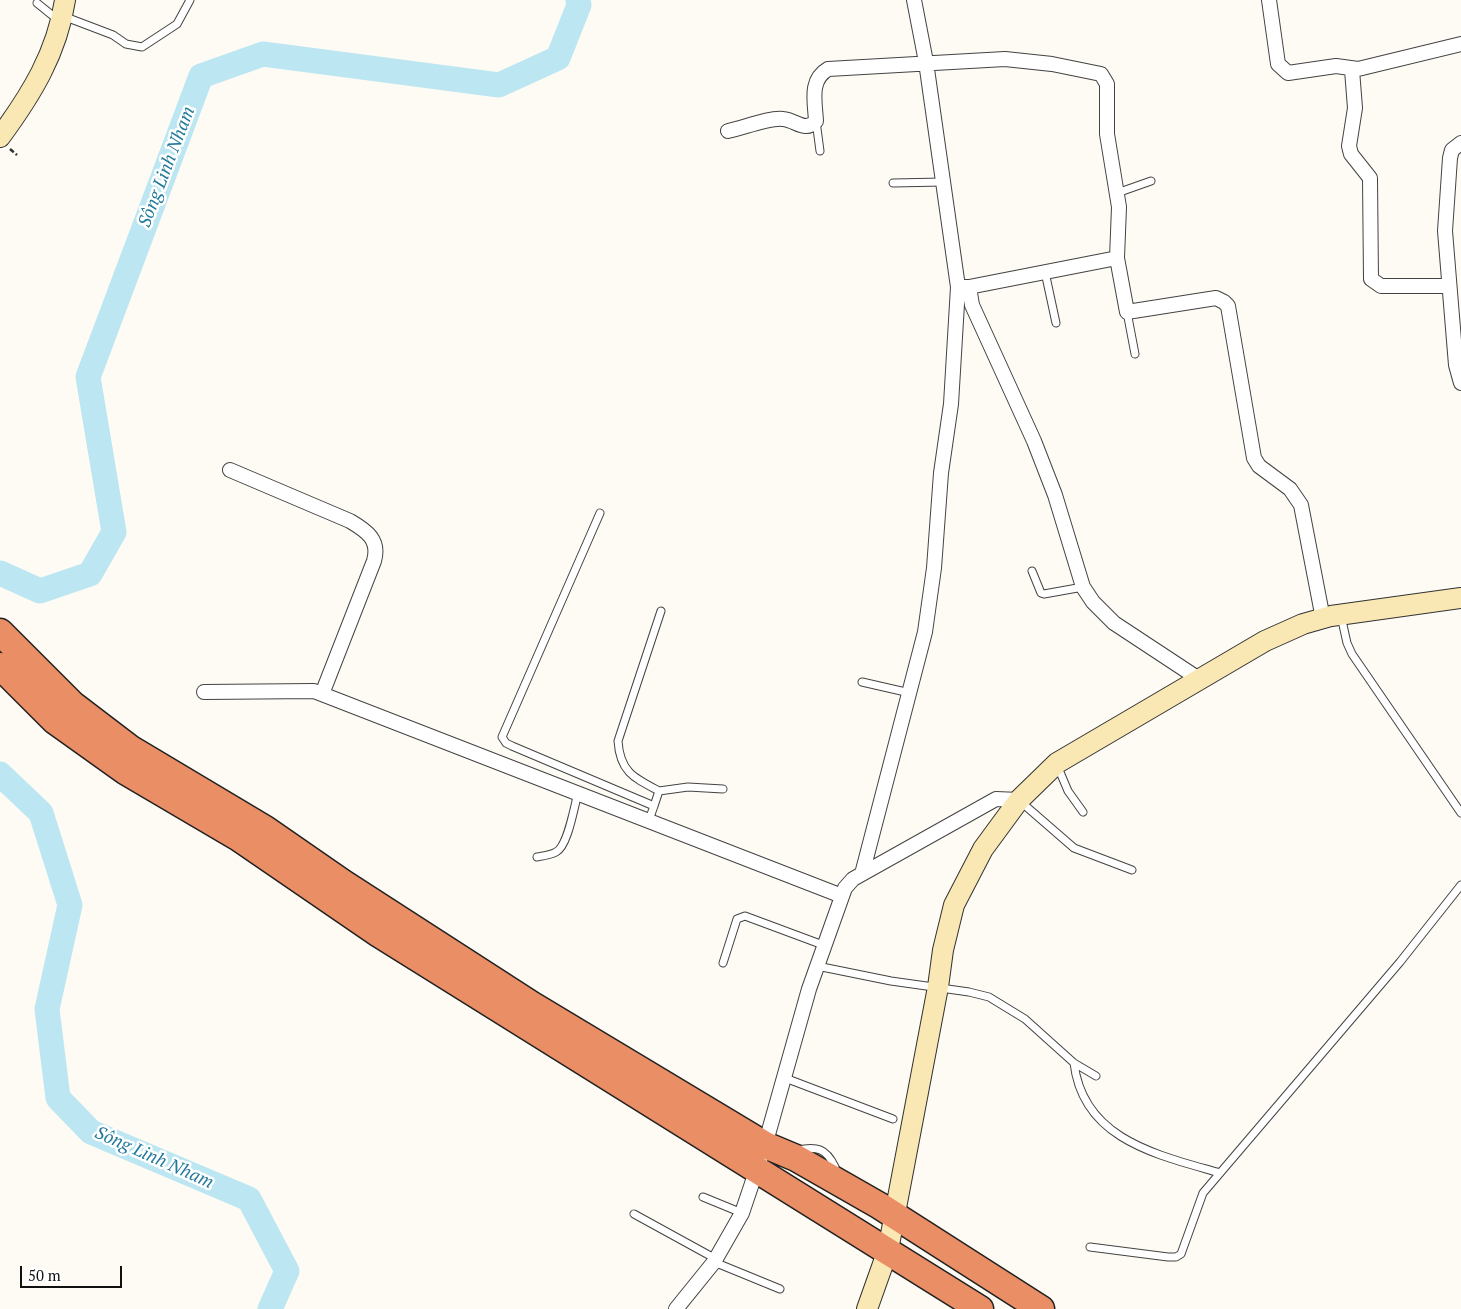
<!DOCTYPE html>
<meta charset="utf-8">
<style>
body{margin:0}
#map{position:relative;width:1461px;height:1309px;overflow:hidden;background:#fefbf4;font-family:"PT Serif",serif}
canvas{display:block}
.scale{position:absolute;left:20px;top:1266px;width:102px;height:22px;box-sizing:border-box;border:2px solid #101010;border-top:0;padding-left:6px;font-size:15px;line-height:18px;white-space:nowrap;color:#101010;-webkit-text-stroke:4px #fff;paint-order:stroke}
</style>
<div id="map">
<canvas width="1461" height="1309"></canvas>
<div class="scale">50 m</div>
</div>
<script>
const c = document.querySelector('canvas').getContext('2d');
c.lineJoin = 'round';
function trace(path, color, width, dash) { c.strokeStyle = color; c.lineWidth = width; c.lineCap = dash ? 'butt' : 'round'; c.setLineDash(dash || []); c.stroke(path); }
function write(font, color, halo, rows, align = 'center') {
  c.font = font + ' "PT Serif",serif'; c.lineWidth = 5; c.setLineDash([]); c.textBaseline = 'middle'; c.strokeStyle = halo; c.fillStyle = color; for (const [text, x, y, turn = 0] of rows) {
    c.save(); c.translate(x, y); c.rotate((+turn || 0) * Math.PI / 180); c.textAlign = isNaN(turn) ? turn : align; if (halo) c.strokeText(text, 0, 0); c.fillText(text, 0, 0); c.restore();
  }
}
trace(new Path2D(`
 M0 573 40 591 90 574 114 532 88 377 201 76 263 54 499 85 558 58 579 5 578 0
 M0 774 41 813 70 905 47 1009 58 1098 91 1132 249 1199 287 1271 270 1309`), '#bce7f2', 25);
const lane = new Path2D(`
 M37 3 58 20
 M63 16 113 35 126 44 142 47 177 24 190 0
 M816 121 820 151
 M893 183 943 182
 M1117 193 1151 181
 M1045 272 1056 323
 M1127 312 1135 354
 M600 513 502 737 506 743 512 746 654 806 649 820
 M1032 571 1041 593 1044 594 1083 587
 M1341 616 1347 643 1352 654 1461 813
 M862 682 910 693
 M1057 765 1068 791 1083 812
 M659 791C634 778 620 772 618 741L661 611
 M1021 802 1074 848 1132 870
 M654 806 659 791 688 787 723 789
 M537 857C543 856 551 855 556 852 568 846 574 807 578 793
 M723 963 737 919 745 916 823 945
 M817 966 891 981 969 992 989 997 1025 1019 1074 1063 1096 1076
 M1074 1063C1083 1140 1158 1155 1220 1173
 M785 1078 893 1119
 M797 1150C817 1146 826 1148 835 1167
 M703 1197 742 1213
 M634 1214 716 1259
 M1090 1247 1168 1257H1176L1181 1254 1203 1193 1400 962 1461 885
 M714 1262 780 1289`);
const street = new Path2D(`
 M914 0 926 62 958 287H969L972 305 1034 441 1055 495 1083 587 1093 602 1114 623 1199 679
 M1269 0 1278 64 1288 73 1336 66 1358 69 1461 44
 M1352 70 1355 108 1349 146 1351 154 1370 178 1371 279 1381 286H1448
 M728 131C743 128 770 117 783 119 796 120 805 133 816 121 815 102 809 80 828 69L1005 59 1052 64 1101 74 1107 84V134L1119 207 1117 258 1127 312 1216 298 1224 302 1228 306 1254 458 1259 466 1290 489 1301 505 1323 619
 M1461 143 1452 150 1450 158 1445 231 1456 365 1461 383
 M969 287 1117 258
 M230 470 350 521C367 531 380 540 374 561L322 694
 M204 692 314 691 842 896
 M862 874 925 632 934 568 941 473 951 404 958 287
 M676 1309 714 1262 742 1213 765 1145 809 989 845 888 853 879 996 799 1019 800`);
const secondary = new Path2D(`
 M0 137C31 95 57 53 65 0
 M867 1309 888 1250 938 987 943 950 954 905 983 849 1019 800 1057 763 1265 641 1303 624 1331 616 1461 598`);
const highway = new Path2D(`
 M0 632 72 704 131 749 265 829 343 883 532 1005 765 1145 796 1158 880 1206 1041 1309
 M0 666 55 721 125 771 239 838 379 934 980 1309`);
trace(lane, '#434343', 9);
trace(street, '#434343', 16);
trace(secondary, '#323232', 22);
trace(highway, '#212121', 29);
trace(new Path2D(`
 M10 149 17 155`), '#323232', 2.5, [5, 2.5]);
trace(lane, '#fff', 7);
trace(street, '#fff', 14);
trace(secondary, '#f9e7b4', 20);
trace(highway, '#ea8e66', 26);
write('italic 18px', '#21799b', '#fff', [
 ["Sông Linh Nham",167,167,-69],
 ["Sông Linh Nham",154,1158,24]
]);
</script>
